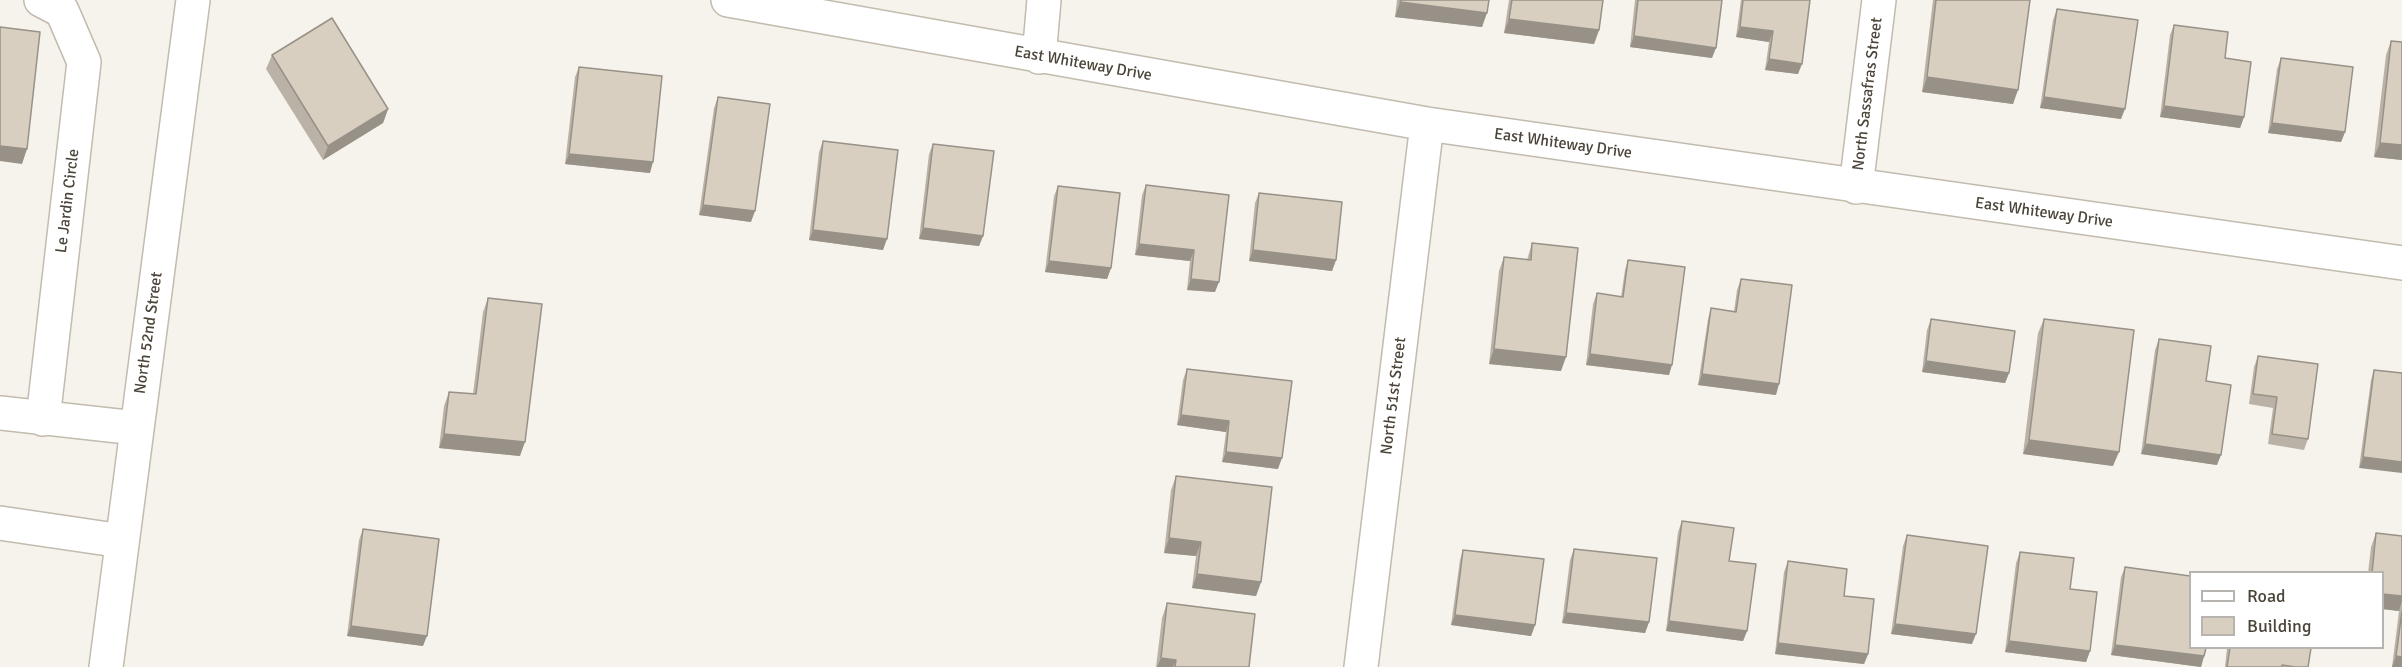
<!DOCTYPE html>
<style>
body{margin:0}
#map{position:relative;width:2402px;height:667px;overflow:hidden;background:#f6f3ec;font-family:Signika,sans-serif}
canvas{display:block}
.legend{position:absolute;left:2189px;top:571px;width:195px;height:78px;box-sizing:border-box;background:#fff;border:2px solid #b7b4b0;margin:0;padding:8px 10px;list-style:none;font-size:18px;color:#4b4439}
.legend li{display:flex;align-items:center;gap:12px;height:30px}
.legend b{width:30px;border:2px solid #b7b4b0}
</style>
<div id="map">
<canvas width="2402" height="667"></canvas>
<ul class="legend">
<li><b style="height:8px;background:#fff"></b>Road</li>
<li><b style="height:16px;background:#d8cfc1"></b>Building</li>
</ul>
</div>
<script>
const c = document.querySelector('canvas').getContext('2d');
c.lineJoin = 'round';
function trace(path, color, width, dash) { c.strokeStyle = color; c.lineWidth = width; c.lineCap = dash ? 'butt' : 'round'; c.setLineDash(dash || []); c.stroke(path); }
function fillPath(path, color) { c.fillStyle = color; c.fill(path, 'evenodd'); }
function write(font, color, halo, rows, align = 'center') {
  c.font = font + ' Signika,sans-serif'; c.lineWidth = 4.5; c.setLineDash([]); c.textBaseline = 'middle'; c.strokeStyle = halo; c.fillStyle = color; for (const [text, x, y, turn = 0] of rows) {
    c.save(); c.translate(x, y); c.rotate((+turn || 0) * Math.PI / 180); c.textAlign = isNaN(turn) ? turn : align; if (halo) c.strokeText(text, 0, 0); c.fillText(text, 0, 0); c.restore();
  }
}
const minor = new Path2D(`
 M41 0 62 11 84 62 43 419
 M728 0 1427 124 2402 263
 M1039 57 1044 0
 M1856 187 1879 0
 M0 413 136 428
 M0 523 122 541
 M106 667 193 0
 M1361 667 1427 124`);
trace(minor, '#c2bbae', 36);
trace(minor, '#fff', 33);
fillPath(new Path2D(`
 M1397 0H1489L1482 27 1395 17Z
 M1509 0H1603L1599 30 1594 44 1504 33Z
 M1635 0H1722L1712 58 1630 47Z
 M1741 0H1810L1798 74 1765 70 1769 42 1736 37Z
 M1933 0H2030L2013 104 1922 92Z
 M2057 9 2121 119 2040 108 2053 20Z
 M2174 25 2225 58 2244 117 2240 128 2160 117 2170 35Z
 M2391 41 2402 160 2374 157 2386 55Z
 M272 55 388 109 383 123 323 160 266 69Z
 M2281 58 2345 132 2341 142 2268 133 2277 69Z
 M579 67 650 173 565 164 575 77Z
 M718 97 751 222 699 215 714 108Z
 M823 141 883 250 809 240 819 152Z
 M933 144 983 236 979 246 919 239 929 154Z
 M1146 185 1229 195 1215 292 1187 290 1190 261 1135 255 1142 195Z
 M1058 186 1111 268 1107 279 1045 272 1054 196Z
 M1259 193 1336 260 1332 271 1249 261 1255 203Z
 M1532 243 1561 371 1489 364 1499 271 1504 257 1527 260Z
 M1628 260 1669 375 1586 365 1593 304 1597 293 1621 297 1625 270Z
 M1741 279 1776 395 1698 385 1708 319 1711 308 1734 311 1737 290Z
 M488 298 520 456 439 448 444 406 449 392 473 394 483 312Z
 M1931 319 2009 373 2005 383 1922 372 1927 330Z
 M2044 319 2113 466 2023 454 2038 333Z
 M2159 339 2206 381 2217 465 2141 454 2155 350Z
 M2258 356 2308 439 2304 450 2268 444 2273 408 2249 404 2254 367Z
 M1187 369 1278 469 1222 462 1226 432 1177 425 1183 380Z
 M2374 370 2402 373 2359 468 2371 380Z
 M1176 476 1261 582 1256 596 1192 588 1196 556 1164 553 1171 490Z
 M1682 521 1729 561 1747 631 1743 641 1666 631 1678 532Z
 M363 529 423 646 347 636 359 540Z
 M2376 533 2402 536V667H2392L2399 611 2382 609V573H2368L2371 547Z
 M1907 535 1972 644 1891 634 1903 546Z
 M1574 549 1649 622 1645 633 1562 623 1570 560Z
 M1463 550 1535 625 1531 636 1451 625 1460 560Z
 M2020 552 2070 589 2090 651 2086 662 2005 652 2016 563Z
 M1788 561 1844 596 1868 654 1864 664 1775 654 1784 572Z
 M2125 567 2204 656 2201 667 2111 655 2121 577Z
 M1167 603 1249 667H1156L1162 618Z
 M2227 648H2311L2308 667H2225Z`), '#bab2a6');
fillPath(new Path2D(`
 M1400 2 1487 13 1482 27 1395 17Z
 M1509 19 1599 30 1594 44 1504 33Z
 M1740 27 1773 31 1769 42 1736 37Z
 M1634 36 1716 48 1712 58 1630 47Z
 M1769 59 1802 64 1798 74 1765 70Z
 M1927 77 2018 90 2013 104 1922 92Z
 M2044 97 2125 109 2121 119 2040 108Z
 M2164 106 2244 117 2240 128 2160 117Z
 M388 109 383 123 323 160 328 146Z
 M2272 123 2345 132 2341 142 2268 133Z
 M2380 143 2402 145V160L2374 157Z
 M0 146 27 149 22 164 0 161Z
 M569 154 653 162 650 173 565 164Z
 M703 205 755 211 751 222 699 215Z
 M923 228 983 236 979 246 919 239Z
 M813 230 887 239 883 250 809 240Z
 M1139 244 1194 250 1190 261 1135 255Z
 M1253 250 1336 260 1332 271 1249 261Z
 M1049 261 1111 268 1107 279 1045 272Z
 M1191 279 1219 282 1215 292 1187 290Z
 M1494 349 1566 357 1561 371 1489 364Z
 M1590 354 1672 365 1669 375 1586 365Z
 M1926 361 2009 373 2005 383 1922 372Z
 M1702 374 1779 384 1776 395 1698 385Z
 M1181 415 1229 421 1226 432 1177 425Z
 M444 434 525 442 520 456 439 448Z
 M2029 440 2119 452 2113 466 2023 454Z
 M2145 444 2221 455 2217 465 2141 454Z
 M1226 452 1282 458 1278 469 1222 462Z
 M2363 457 2402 462V473L2359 468Z
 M1169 538 1201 542 1196 556 1164 553Z
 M1197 574 1261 582 1256 596 1192 588Z
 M2382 594 2402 596V601L2399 611 2382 609Z
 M1566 613 1649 622 1645 633 1562 623Z
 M1455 615 1535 625 1531 636 1451 625Z
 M1669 621 1747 631 1743 641 1666 631Z
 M1895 624 1976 634 1972 644 1891 634Z
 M351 626 427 636 423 646 347 636Z
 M2009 641 2090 651 2086 662 2005 652Z
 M1778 643 1868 654 1864 664 1775 654Z
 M2115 645 2204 656 2201 667 2111 655Z
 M2396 656 2402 657V667H2392Z
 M1161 658 1176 660 1173 667H1157Z`), '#979187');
const building = new Path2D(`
 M1401 0H1489L1487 13 1400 2Z
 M1512 0H1603L1599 30 1509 19Z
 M1638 0H1722L1716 48 1634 36Z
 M1743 0H1810L1802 64 1769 59 1773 31 1740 27Z
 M1936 0H2030L2018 90 1927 77Z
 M2057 9 2138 20 2125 109 2044 97Z
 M332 18 388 109 328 146 272 55Z
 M2174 25 2228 32 2225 58 2251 62 2244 117 2164 106Z
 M0 27 40 32 27 149 0 146Z
 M2391 41 2402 42V145L2380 143Z
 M2281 58 2353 67 2345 132 2272 123Z
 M579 67 662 76 653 162 569 154Z
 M718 97 770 104 755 211 703 205Z
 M823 141 898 150 887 239 813 230Z
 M933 144 994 151 983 236 923 228Z
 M1146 185 1229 195 1219 282 1191 279 1194 250 1139 244Z
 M1058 186 1120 193 1111 268 1049 261Z
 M1259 193 1342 202 1336 260 1253 250Z
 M1532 243 1578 248 1566 357 1494 349 1504 257 1531 260Z
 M1628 260 1685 267 1672 365 1590 354 1597 293 1623 297Z
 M1741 279 1792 285 1779 384 1702 374 1711 308 1736 312Z
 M488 298 542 304 525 442 444 434 449 392 476 394Z
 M1931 319 2015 331 2009 373 1926 361Z
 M2044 319 2134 330 2119 452 2029 440Z
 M2159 339 2211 346 2206 381 2231 385 2221 455 2145 444Z
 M2258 356 2318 364 2308 439 2272 434 2277 397 2253 394Z
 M1187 369 1292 381 1282 458 1226 452 1229 421 1181 415Z
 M2374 370 2402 373V462L2363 457Z
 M1176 476 1272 487 1261 582 1197 574 1201 542 1169 538Z
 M1682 521 1734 528 1729 561 1756 564 1747 631 1669 621Z
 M363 529 439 539 427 636 351 626Z
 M2376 533 2402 536V596L2382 594V573H2372Z
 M1907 535 1988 546 1976 634 1895 624Z
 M1574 549 1657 558 1649 622 1566 613Z
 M1463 550 1544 559 1535 625 1455 615Z
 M2020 552 2074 558 2070 589 2097 592 2090 651 2009 641Z
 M1788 561 1847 569 1844 596 1874 599 1868 654 1778 643Z
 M2125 567 2190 576V648H2206L2204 656 2115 645Z
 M1167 603 1255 614 1249 667H1175L1176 660 1161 658Z
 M2402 611V657L2396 656Z
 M2230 648H2311L2308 667H2295L2282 665V667H2227Z`);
fillPath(building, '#d8cfc1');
trace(building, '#979187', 1.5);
write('16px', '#4b4439', '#fff', [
 ["East Whiteway Drive",1083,64,10],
 ["North Sassafras Street",1868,94,-83],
 ["East Whiteway Drive",1563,144,8],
 ["Le Jardin Circle",68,201,-83],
 ["East Whiteway Drive",2044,213,8],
 ["North 52nd Street",149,333,-82],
 ["North 51st Street",1394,396,-83]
]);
</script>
